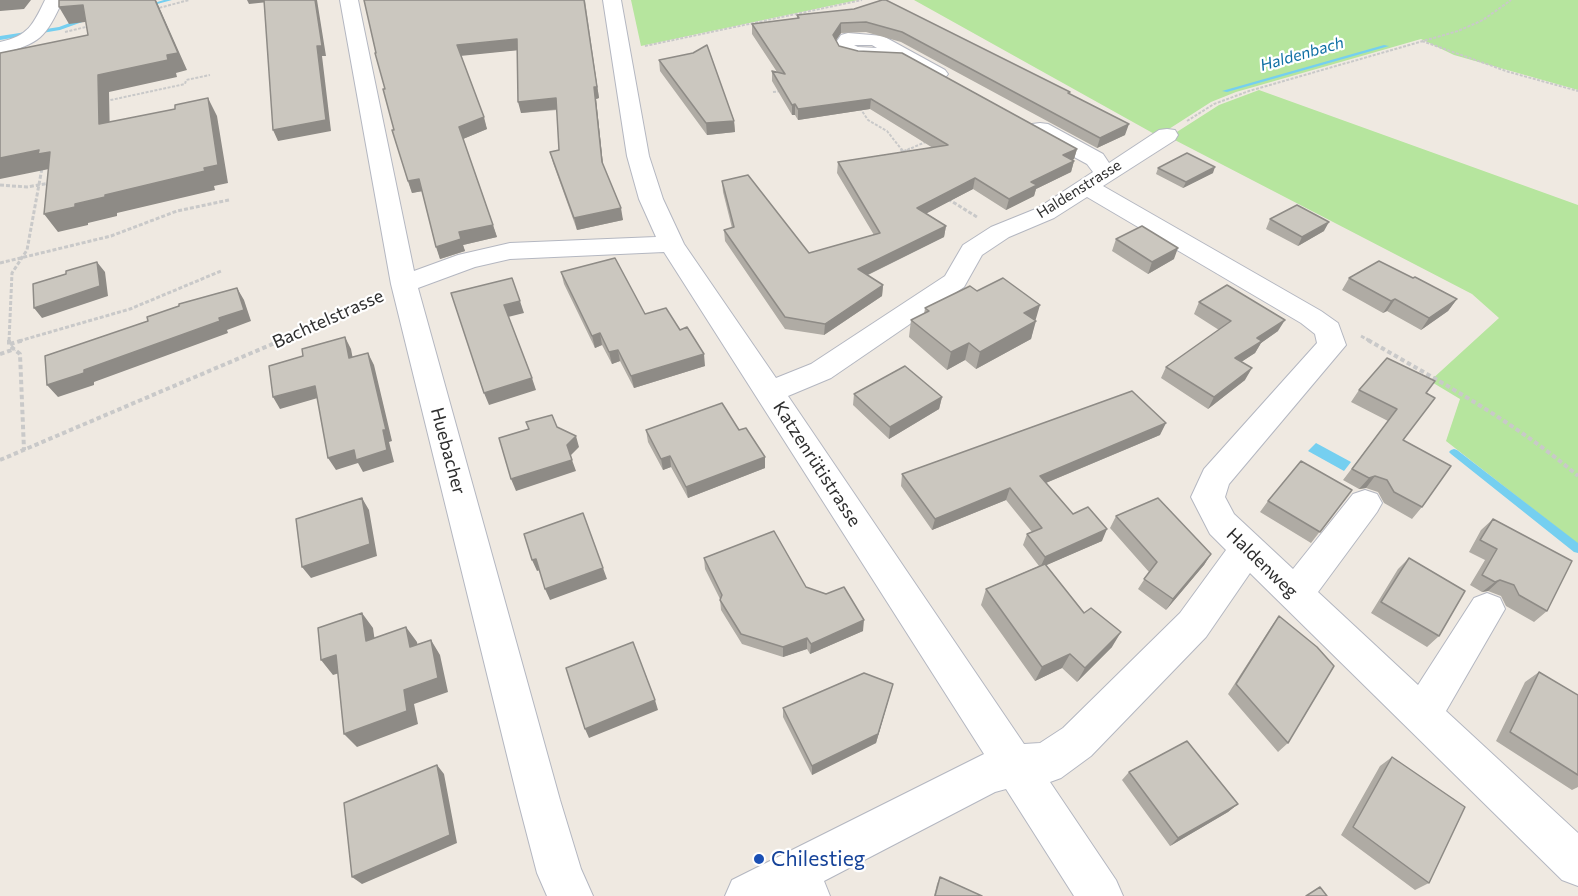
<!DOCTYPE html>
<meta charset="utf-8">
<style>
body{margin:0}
canvas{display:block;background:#efe9e1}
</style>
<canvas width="1578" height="896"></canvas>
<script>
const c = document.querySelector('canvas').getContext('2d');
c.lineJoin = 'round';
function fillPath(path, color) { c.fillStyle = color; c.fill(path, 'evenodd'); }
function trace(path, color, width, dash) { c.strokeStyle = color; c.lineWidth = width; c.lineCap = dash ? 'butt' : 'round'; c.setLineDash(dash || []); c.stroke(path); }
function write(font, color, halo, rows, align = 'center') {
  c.font = font + ' Commissioner,sans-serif'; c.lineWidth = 4.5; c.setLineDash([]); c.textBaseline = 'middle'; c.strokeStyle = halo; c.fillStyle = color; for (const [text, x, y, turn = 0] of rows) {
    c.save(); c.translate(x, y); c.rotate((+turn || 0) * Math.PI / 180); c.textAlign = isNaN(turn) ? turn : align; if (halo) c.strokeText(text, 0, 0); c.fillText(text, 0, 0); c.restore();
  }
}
fillPath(new Path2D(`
 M631 0H858L641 46Z
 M914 0H1578V90L1454 55 1421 39 1236 92 1211 102 1158 136Z
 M1259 90 1578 205V544L1446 441 1460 399 1430 381 1499 318 1472 294 1169 137 1219 105Z`), '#b6e59e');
fillPath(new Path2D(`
 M1316 443 1351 462 1344 471 1308 451Z`), '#75cff0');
fillPath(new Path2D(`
 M164 0H172L146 7 144 6Z
 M83 18 85 19V21L60 30 0 40V36L59 27Z
 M1384 45 1389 46 1227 92 1222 91Z
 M1454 449 1457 450 1578 543V553L1574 552 1451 454 1449 452 1451 450Z`), '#75cff0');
const minor = new Path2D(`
 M45 0H63C45 38 41 43 0 54V42C28 36 33 25 45 0Z
 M340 0H358L414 271 458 255 510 243 656 237 639 199 627 156 603 0H621L649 156 663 199 684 244 776 378 811 364 945 276 963 245 991 227 1038 208 1093 172 1087 164 1032 134 1029 129 1032 124 1040 123 1048 124 1103 154 1109 163 1159 130 1167 129 1175 130 1178 135 1175 140 1103 186 1321 311 1338 323 1346 345 1229 484 1225 497 1234 514 1293 569 1353 494 1365 490 1377 494 1382 503 1377 512 1318 592 1418 685 1474 598 1487 593 1500 598 1505 609 1446 711 1578 833V886L1562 880 1250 573 1206 637 1091 756 1061 778 1050 782 1116 880 1123 896H1074L1006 789 995 792 824 881 830 896H725L732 880 984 754 664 252 510 259 475 267 418 288 560 800 581 869 593 896H547L537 873 518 800 391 284ZM1087 197 1301 323 1315 334 1317 343 1204 469 1191 497 1210 534 1226 550 1180 613 1063 728 1040 743 1024 744 788 396 831 378 964 287 982 255 1009 237 1054 218Z
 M848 33 883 36 945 70 948 74 945 78 938 80 893 57C878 64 855 58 839 54L835 44 841 35ZM854 45H872L877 48 858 47Z`);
trace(minor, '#b4b7c1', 2);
trace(new Path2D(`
 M155 9 189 0
 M65 32 90 26
 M1422 41 1509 72 1578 91
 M645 46 862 0
 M773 92 782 91
 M106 101 185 84 186 80 210 75
 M860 108 868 120 887 131 902 150
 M1187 121 1214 104 1249 91 1458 31 1483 20 1511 0
 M907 150 928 141`), '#c9c9c9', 2, [3, 1.5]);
trace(new Path2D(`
 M901 149 906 156
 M903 152 910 149
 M0 185 27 187 50 183
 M948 199 977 217
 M0 263 111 236 177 211 229 200
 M1361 336 1370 341
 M9 341 12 273 27 250 42 168
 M19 341 130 309 221 271
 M278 341 380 298`), '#c9c9c9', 3, [4, 2]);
trace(new Path2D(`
 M9 340V345L20 354 24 450
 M1368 340C1440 382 1514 421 1578 476
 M10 344 24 340
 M0 354 15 349
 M0 460 282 340`), '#c9c9c9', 4, [4.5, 3]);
fillPath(minor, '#fff');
fillPath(new Path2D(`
 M585 0 599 98 596 99 603 165 623 220 577 230 553 163 550 152 559 150 557 110 521 113 517 50 461 55 487 129 463 139 497 237 463 245 465 251 440 259 422 191 412 193 408 181 385 89Z
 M854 9 1070 92V95L1125 135 1097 148 901 42 866 32 841 33 836 40 839 46 1077 149 1074 159 1072 160 1074 161 1071 172 1036 189 1034 196 1006 210 973 189 926 213 946 226 944 237 868 275 883 285 882 296 824 335 785 329 725 241 724 230 732 228 723 192 722 181 809 253 874 235 837 173 838 162 933 148 870 109 798 120 795 115H792L772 81V71L777 72 752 34V24L797 18V15Z
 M659 60 734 121 735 132 707 135 660 71Z
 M1158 168 1213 173 1183 188 1156 174Z
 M1270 219 1324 231 1298 246 1266 229Z
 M1116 239 1174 259 1148 274 1112 251Z
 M561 272 680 330 705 366 634 388 620 361 612 364 602 345 595 348 564 284Z
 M1349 278H1413L1457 299 1448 311 1421 330 1387 311 1383 313 1342 290Z
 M977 291 1035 321 1031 339 976 369 965 360 947 370 909 337 911 320 924 314 925 308Z
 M1199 302 1278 331 1261 343 1255 353 1241 362 1245 380 1208 409 1161 378 1166 367 1219 330 1194 314Z
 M1359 390 1426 393 1403 440 1422 507 1412 519 1384 503 1378 492 1366 488 1359 489 1343 480 1388 421 1351 402Z
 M854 394 942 397 939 409 889 439 853 405Z
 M646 430H739L765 468 688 498 671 467 663 470 648 442Z
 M1160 435 1046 483 1073 514 1102 541 1046 565 1112 647 1077 682 1062 668 1035 681 981 605 986 589 1039 566 1023 545 1027 534 1032 532 1006 500 932 530 901 486 902 474Z
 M1352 490 1311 543 1260 512 1268 501Z
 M1116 516 1211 554 1204 565 1166 610 1138 589 1149 572 1110 528Z
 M1493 519 1547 611 1534 622 1506 606 1501 596 1488 591 1482 592 1470 585 1485 560 1469 552 1481 530Z
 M704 558 806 587 863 631 810 654 807 649 783 657 742 644 721 610 720 599 705 569Z
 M1409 558 1439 636 1427 647 1371 613 1398 569Z
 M1279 616 1288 743 1278 752 1228 694 1271 627Z
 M1539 672 1578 695V787L1572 790 1496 741 1525 682Z
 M893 684 876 743 812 775 783 717V708Z
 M1392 757 1429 883 1415 890 1341 835 1380 766Z
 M1129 772 1238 804 1228 812 1170 846 1122 780Z
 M940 877 982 896H934L937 884Z`), '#afaba4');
fillPath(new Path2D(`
 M0 0H31L24 9 0 11Z
 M155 0H156L187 70 176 73 177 77 109 92 110 142 99 124 98 75Z
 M247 0H267L268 2 249 4Z
 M315 0H317L326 56H322L331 131 278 141 273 130 317 46Z
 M584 0 599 98 596 99 604 174 602 162Z
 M83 5 93 21 69 24 59 7Z
 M841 23V33L833 45V35Z
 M517 39 520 50 460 56 457 45Z
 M208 98 217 116 228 183 214 186 215 190 117 213V216L88 223V225L58 232 44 214 105 195 204 168Z
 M556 98 559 109 521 113 518 102Z
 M871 99 870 109 798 120V109Z
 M795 104V115H792V105Z
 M484 117 487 129 463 139 459 127Z
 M734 121 735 132 707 135 706 123Z
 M1129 124 1125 135 1097 148 1100 138Z
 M1077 149 1074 159 1060 166 1063 155Z
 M39 150 50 152 49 169 0 179V158Z
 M1074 161 1071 172 1036 189 1034 196 1006 210 1009 199 1031 182Z
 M1215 167 1213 173 1183 188 1186 182Z
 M975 178 973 189 916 219 917 208Z
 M419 179 423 191 412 193 408 181Z
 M621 208 623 220 577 230 574 218Z
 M1329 222 1324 231 1298 246 1302 237Z
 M493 225 497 237 463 245 465 251 440 259 436 247 459 232Z
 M946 226 944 237 857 280 858 269Z
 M1178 248 1174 259 1148 274 1152 262Z
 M97 262 105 272 108 296 42 318 34 308Z
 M883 285 882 296 824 335 825 324Z
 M237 288 244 300 251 321 227 330 228 333 94 382V385L58 397 47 385 84 370 219 318Z
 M1395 299 1387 311 1383 313 1391 301Z
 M1457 299 1448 311 1421 330 1429 318Z
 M520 301 524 313 508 317 504 305Z
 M1040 305 1035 322 1024 313Z
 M1285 320 1278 331 1261 343 1255 353 1229 370 1235 358 1257 338Z
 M1036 321 1031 339 976 369 980 352Z
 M600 333 602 345 595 348 592 336Z
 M345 337 351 349 355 370 349 358Z
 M969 343 965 360 947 370 951 352Z
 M618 350 620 361 612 364 609 352Z
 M368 353 374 365 392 441 389 442 394 462 363 472 358 463 336 470 328 458 354 450Z
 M704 354 705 366 634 388 631 376Z
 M1252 368 1245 380 1208 409 1214 397Z
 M532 378 536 390 489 405 484 393Z
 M315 386 321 397 280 409 273 397Z
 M942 397 939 409 889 439 890 427Z
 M1166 423 1160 435 1036 487 1040 476Z
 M576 436 579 447 570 456 567 445Z
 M670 456 671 467 663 470 661 459Z
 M765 457V468L688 498 686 487Z
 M572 460 576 471 516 491 511 479Z
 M1375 476 1366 488 1359 489 1369 478Z
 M1010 488 1006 500 932 530 935 519Z
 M362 498 369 510 377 556 311 578 302 567Z
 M1107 529 1102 541 1040 568 1045 557Z
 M1211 554 1204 565 1166 610 1173 599Z
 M536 559 540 570 537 571 532 560Z
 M603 568 607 579 550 600 545 589Z
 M1500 580 1488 591 1482 592 1495 582Z
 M362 613 373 628 377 656 366 641Z
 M864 620 863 631 810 654 811 644Z
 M406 627 417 642 420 662 410 647Z
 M1121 632 1112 647 1077 682 1085 668Z
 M807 638V649L783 657V647Z
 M431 640 440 655 448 692 414 704 418 724 357 747 344 734 404 690Z
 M1070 654 1062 668 1035 681 1042 667Z
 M336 655 349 670 333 675 321 660Z
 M893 684 876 743 812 775V766Z
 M655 700 658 710 589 738 585 729Z
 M437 765 444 774 457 843 362 884 352 877Z
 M1238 804 1228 812 1170 846 1178 838Z`), '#8e8b86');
const building = new Path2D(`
 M59 0H155L178 53 167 55 168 60 98 75 99 124 175 109V105L208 98 218 165 204 168 205 171 105 195V197L75 204V207L44 214 50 152 38 154 39 150 0 158V53L88 35 83 5 59 7Z
 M264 0H315L322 46H317L326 120 273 130Z
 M364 0H584L597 87H594L602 162 621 208 574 218 550 152 559 150 556 98 518 102 517 39 457 45 484 117 459 127 493 225 459 232 461 239 436 247 419 179 408 181 392 130H394L383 89H385L375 53H376Z
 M882 0H886L1070 92 1068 93 1129 124 1100 138 902 32 866 22 841 23 833 35 839 46 858 51 902 53 1077 149 1063 155 1074 161 1031 182 1037 185 1009 199 975 178 917 208 946 226 858 269 883 285 825 324 785 317 724 230 734 227 722 181 748 175 809 253 880 233 838 162 948 145 871 99 798 109 795 104 792 105 772 71 785 74 752 24 799 18 797 15 854 9Z
 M707 45 734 121 706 123 659 60 693 53Z
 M1187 153 1215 167 1186 182 1158 168Z
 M1297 205 1329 222 1302 237 1270 219Z
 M1142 226 1178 248 1152 262 1116 239Z
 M615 258 645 314 666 308 680 330 687 327 704 354 631 376 618 350 609 352 600 333 592 336 561 272Z
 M1379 261 1413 278 1415 277 1457 299 1429 318 1395 299 1391 301 1349 278Z
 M97 262 100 286 34 308 33 284 66 274V271Z
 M512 278 520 301 504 305 532 378 484 393 451 293Z
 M1003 278 1040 305 1024 313 1036 321 980 352 969 343 951 352 911 320 929 311 925 308 970 286 977 291Z
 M1227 285 1285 320 1257 338 1262 341 1235 358 1252 368 1214 397 1166 367 1231 321 1199 302Z
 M237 288 244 310 219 318 220 321 84 370V373L47 385 45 356 148 321 147 317 179 306V304Z
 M345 337 349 358 368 353 386 430H383L387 450 356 460 354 450 328 458 315 386 273 397 269 366 303 356 302 349Z
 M1387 358 1435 381 1426 393 1435 398 1403 440 1451 466 1422 507 1394 492 1387 480 1375 476 1369 478 1352 469 1397 409 1359 390Z
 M905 366 942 397 890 427 854 394Z
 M1132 391 1166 423 1040 476 1073 514 1088 507 1107 529 1045 557 1027 534 1042 528 1010 488 935 519 902 474Z
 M722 403 739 430 746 428 765 457 686 487 670 456 661 459 646 430Z
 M552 415 557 427 576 436 567 445 572 460 511 479 499 438 529 429 526 422Z
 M1301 461 1352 490 1320 532 1268 501Z
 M362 498 370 544 302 567 296 519Z
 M1158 498 1211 554 1173 599 1144 579 1157 562 1116 516Z
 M583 513 603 568 545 589 536 559 532 560 524 534Z
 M1493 519 1572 561 1547 611 1519 595 1514 585 1500 580 1495 582 1482 575 1497 549 1480 540Z
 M774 531 806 587 826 594 844 587 864 620 811 644 807 638 783 647 741 634 720 600 722 595 704 558Z
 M1409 558 1465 591 1439 636 1381 602Z
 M1045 564 1084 613 1091 608 1121 632 1085 668 1070 654 1042 667 986 589Z
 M362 613 366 641 406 627 410 647 431 640 438 678 404 690 407 711 344 734 336 655 321 660 318 628Z
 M1279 616 1317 647 1334 666 1288 743 1236 684Z
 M633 642 655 700 585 729 566 668Z
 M1539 672 1578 695V775L1510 732Z
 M864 673 893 684 878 734 812 766 783 708Z
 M1187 741 1238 804 1178 838 1129 772Z
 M1392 757 1465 807 1429 883 1353 827Z
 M437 765 450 835 352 877 344 803Z
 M940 877 982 896H935Z
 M1320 887 1327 896H1306Z`);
fillPath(building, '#cbc7bf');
trace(building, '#8e8b86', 1.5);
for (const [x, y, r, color] of [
 [759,859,6,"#1a4fb4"]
]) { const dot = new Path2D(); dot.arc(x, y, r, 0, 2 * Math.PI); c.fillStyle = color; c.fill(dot); trace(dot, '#fff', 2); }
write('15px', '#2e2e2e', '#fff', [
 ["Haldenstrasse",1079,189,-32]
]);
write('italic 16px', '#0d6fa3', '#fff', [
 ["Haldenbach",1302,54,-16]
]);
write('18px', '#2e2e2e', '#fff', [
 ["Bachtelstrasse",328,319,-24],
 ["Huebacher",448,451,75],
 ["Katzenrütistrasse",817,464,57],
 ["Haldenweg",1262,563,44]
]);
write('21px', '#164399', '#fff', [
 ["Chilestieg",771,859]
], 'left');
</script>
